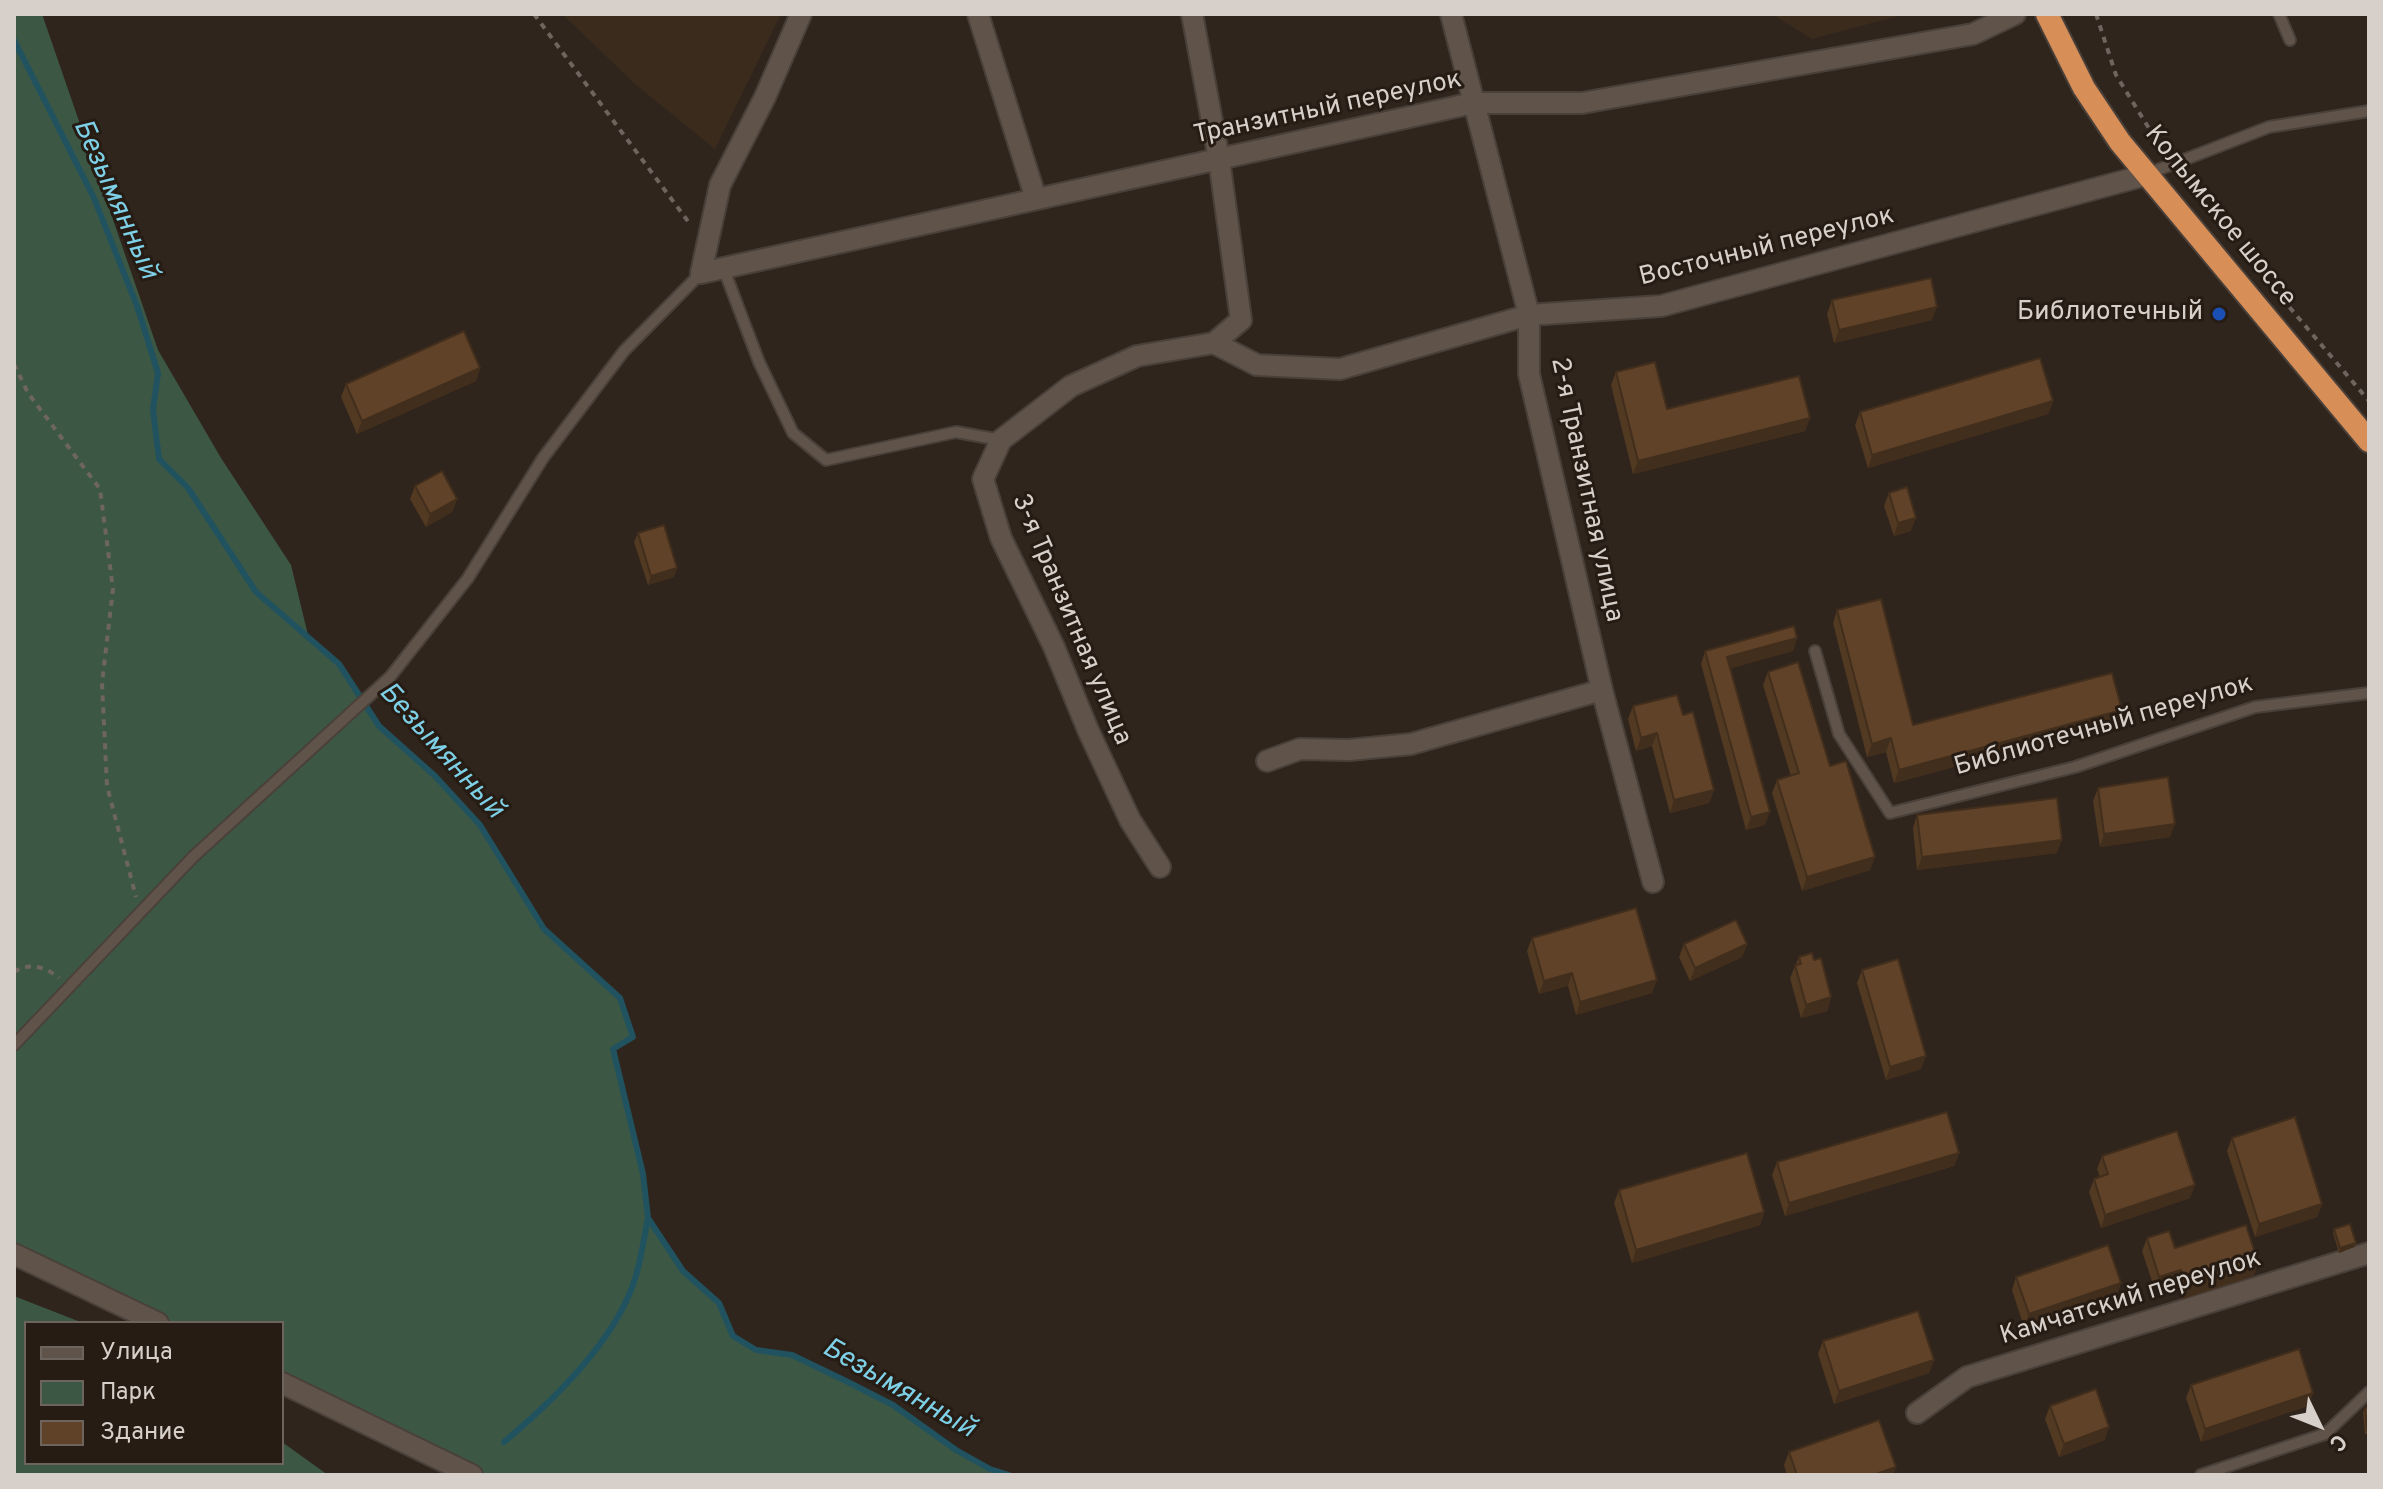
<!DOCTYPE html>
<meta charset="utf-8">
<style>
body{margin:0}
#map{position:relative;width:2383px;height:1489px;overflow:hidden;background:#30251d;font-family:Overpass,sans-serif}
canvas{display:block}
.frame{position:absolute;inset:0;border:16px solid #d7d0ca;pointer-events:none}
.legend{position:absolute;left:24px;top:1321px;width:260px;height:144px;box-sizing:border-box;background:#261c14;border:2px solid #6d645d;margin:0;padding:10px 14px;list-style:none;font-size:24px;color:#d7d0ca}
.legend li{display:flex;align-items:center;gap:16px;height:40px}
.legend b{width:40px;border:2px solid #6d645d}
.north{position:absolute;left:2279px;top:1385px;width:80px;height:80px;-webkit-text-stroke:6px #261c14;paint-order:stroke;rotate:133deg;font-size:22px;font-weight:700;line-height:32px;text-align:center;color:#d7d0ca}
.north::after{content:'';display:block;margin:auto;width:28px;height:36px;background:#d7d0ca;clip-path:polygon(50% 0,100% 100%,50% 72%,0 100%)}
</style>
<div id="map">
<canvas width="2383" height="1489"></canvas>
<div class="frame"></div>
<ul class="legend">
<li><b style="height:10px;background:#60544a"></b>Улица</li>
<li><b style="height:22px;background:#3c5845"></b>Парк</li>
<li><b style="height:22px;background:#5f4228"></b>Здание</li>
</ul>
<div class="north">С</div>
</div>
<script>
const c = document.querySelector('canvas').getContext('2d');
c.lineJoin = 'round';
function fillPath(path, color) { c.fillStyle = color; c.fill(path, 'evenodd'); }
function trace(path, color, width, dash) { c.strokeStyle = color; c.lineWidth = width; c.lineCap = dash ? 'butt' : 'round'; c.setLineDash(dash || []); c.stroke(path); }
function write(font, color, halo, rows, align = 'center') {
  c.font = font + ' Overpass,sans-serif'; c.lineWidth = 6; c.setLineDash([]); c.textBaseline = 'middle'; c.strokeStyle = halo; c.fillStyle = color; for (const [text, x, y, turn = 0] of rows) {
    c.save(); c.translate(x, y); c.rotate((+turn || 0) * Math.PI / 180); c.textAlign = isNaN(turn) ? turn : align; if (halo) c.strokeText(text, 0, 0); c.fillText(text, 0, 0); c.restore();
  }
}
fillPath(new Path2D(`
 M562 14H781L715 149 635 84Z
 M1772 14H1906L1812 39Z`), '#3a2b1d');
fillPath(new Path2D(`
 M14 14H42L158 350 221 458 291 565 308 635 339 664 379 726 435 776 480 825 544 929 620 998 633 1037 613 1049 643 1174 648 1218 683 1271 719 1303 733 1336 756 1350 792 1355 846 1381 893 1405 956 1450 990 1469 1009 1475H472L282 1383V1323H158L14 1254Z
 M14 1296 83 1323H26V1463H282V1442L328 1475H14Z`), '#3c5845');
trace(new Path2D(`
 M14 40 94 198 137 306 158 373 153 410 159 459 188 488 256 592 339 664 379 726 435 776 480 825 544 929 620 998 633 1037 613 1049 643 1174 648 1218 683 1271 719 1303 733 1336 756 1350 792 1355 846 1381 893 1405 956 1450 990 1469 1009 1475
 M504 1442C553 1401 615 1342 635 1279 641 1260 644 1238 648 1218`), '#21525f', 6);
const service = new Path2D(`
 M2279 14 2290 40
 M2147 174 2269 127 2369 111
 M723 267 759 362 793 433 826 460 956 432 1001 440
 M1815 651 1839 734 1890 813 2075 767 2255 707 2369 693
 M14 1045 193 857 390 677 468 578 543 458 624 351 701 273
 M2201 1475 2325 1434 2369 1392`);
const minor = new Path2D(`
 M801 14 765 97 720 185 701 273 1473 103H1582L1973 34 2015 14
 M978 14 1036 199
 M1451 14 1529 315V374L1602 690 1653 882
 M1214 343 1257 365 1340 369 1529 315 1661 306 2146 175
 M1267 761 1300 749 1349 750 1411 744 1602 690
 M1160 867 1130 820 1088 730 1054 647 1001 538 983 479 1001 440 1071 386 1137 356 1214 343 1241 320 1219 159 1192 14
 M1917 1413 1967 1377 2369 1253`);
const tertiary = new Path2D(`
 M14 1254 158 1323
 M282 1383 472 1475`);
const trunk = new Path2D(`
 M2047 14 2084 88 2120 142 2369 441`);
trace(service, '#4a403a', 14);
trace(minor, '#4a403a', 24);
trace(tertiary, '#4a403a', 24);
trace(trunk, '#4a403a', 26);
trace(new Path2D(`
 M534 14 690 224
 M2096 14 2116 75 2163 151
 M2184 177 2222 227
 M2274 289 2369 401
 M14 364 28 393 100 489 113 589 102 683 107 786 136 897
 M14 972C30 962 46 967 59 978`), '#6e655e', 4, [6, 6]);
trace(service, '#60544a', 10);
trace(minor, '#60544a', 20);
trace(tertiary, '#60544a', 20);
trace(trunk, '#d88e57', 22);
fillPath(new Path2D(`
 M1832 300 1932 320 1834 343 1827 314Z
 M480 368 476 381 357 434 341 397 346 384Z
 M1616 372 1667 409 1810 418 1805 431 1633 474 1611 385Z
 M2053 401 2048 414 1868 468 1855 425 1860 412Z
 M415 486 457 499 452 512 426 527 410 499Z
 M1889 493 1911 531 1894 536 1884 506Z
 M638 533 674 577 648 585 634 542Z
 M1837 610 1913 725 2122 710 2118 723 1894 783 1886 752 1867 757 1833 623Z
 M1797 638 1793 651 1730 668 1765 825 1746 830 1701 664 1705 651Z
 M1768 672 1830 766 1870 870 1802 891 1772 793 1777 780 1791 776 1763 685Z
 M1633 706 1683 715 1714 790 1709 803 1670 813 1652 746 1636 751 1628 719Z
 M2098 788 2170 837 2100 847 2093 801Z
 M1917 815 2057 853 1917 870 1913 828Z
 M1532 938 1652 993 1576 1015 1568 986 1539 994 1527 951Z
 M1684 944H1747L1742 957 1690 981 1679 957Z
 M1799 957 1814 960 1831 997 1827 1011 1801 1018 1790 978Z
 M1862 970 1921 1069 1886 1080 1857 983Z
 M2232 1138 2322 1204 2317 1217 2255 1237 2227 1151Z
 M1959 1153 1954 1166 1785 1216 1772 1175 1777 1162Z
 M2102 1156 2190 1198 2101 1228 2089 1192 2094 1179 2100 1177 2097 1169Z
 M1619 1190 1764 1212 1760 1225 1632 1263 1614 1203Z
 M2334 1229 2356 1243 2354 1247 2339 1253 2333 1233Z
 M2147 1238 2175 1248 2254 1276 2182 1299 2177 1283 2155 1290 2142 1251Z
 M2016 1277 2121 1283 2116 1296 2024 1327 2012 1290Z
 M1823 1341 1934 1360 1929 1373 1834 1404 1818 1354Z
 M2191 1385 2313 1393 2308 1406 2201 1442 2186 1398Z
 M2050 1406 2105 1440 2059 1457 2045 1419Z
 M2365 1408 2369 1434H2365L2363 1412Z
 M1789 1452 1896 1467 1893 1475H1787L1784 1465Z`), '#523922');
fillPath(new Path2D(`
 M1937 307 1932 320 1834 343 1839 330Z
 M480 368 476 381 357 434 362 421Z
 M2053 401 2048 414 1868 468 1872 455Z
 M1810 418 1805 431 1633 474 1638 461Z
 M457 499 452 512 426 527 430 514Z
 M1916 518 1911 531 1894 536 1898 523Z
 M677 568 674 577 648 585 651 576Z
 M1797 638 1793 651 1722 671 1727 657Z
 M2122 710 2118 723 1894 783 1899 770Z
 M1657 733 1652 746 1636 751 1641 738Z
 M1891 738 1886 752 1867 757 1872 744Z
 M1714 790 1709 803 1670 813 1674 800Z
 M1770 812 1765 825 1746 830 1751 817Z
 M2175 824 2170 837 2100 847 2104 834Z
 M2062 840 2057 853 1917 870 1922 857Z
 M1875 857 1870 870 1802 891 1807 877Z
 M1747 944 1742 957 1690 981 1695 968Z
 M1572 973 1568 986 1539 994 1544 981Z
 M1657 980 1652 993 1576 1015 1580 1002Z
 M1831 997 1827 1011 1801 1018 1806 1005Z
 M1926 1056 1921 1069 1886 1080 1890 1067Z
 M1959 1153 1954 1166 1785 1216 1789 1203Z
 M2195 1185 2190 1198 2101 1228 2105 1215Z
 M2322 1204 2317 1217 2255 1237 2259 1224Z
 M1764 1212 1760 1225 1632 1263 1636 1250Z
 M2356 1243 2354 1247 2339 1253 2340 1248Z
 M2258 1262 2254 1276 2182 1299 2187 1285Z
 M2181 1270 2177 1283 2155 1290 2159 1277Z
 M2121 1283 2116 1296 2024 1327 2029 1314Z
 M1934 1360 1929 1373 1834 1404 1839 1391Z
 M2313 1393 2308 1406 2201 1442 2205 1429Z
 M2109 1427 2105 1440 2059 1457 2064 1444Z
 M1896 1467 1893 1475H1873Z`), '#422e1c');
const building = new Path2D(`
 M1931 278 1937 307 1839 330 1832 300Z
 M464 331 480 368 362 421 346 384Z
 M2040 358 2053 401 1872 455 1860 412Z
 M1655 362 1667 409 1799 376 1810 418 1638 461 1616 372Z
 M442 471 457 499 430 514 415 486Z
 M1907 487 1916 518 1898 523 1889 493Z
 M664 525 677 568 651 576 638 533Z
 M1881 599 1913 725 2112 673 2122 710 1899 770 1891 738 1872 744 1837 610Z
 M1794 626 1797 638 1727 657 1770 812 1751 817 1705 651Z
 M1798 662 1830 766 1846 761 1875 857 1807 877 1777 780 1799 773 1768 672Z
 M1677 695 1683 715 1693 712 1714 790 1674 800 1657 733 1641 738 1633 706Z
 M2168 777 2175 824 2104 834 2098 788Z
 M2057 798 2062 840 1922 857 1917 815Z
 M1636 908 1657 980 1580 1002 1572 973 1544 981 1532 938Z
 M1736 920 1747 944 1695 968 1684 944Z
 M1812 953 1814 960 1821 958 1831 997 1806 1005 1795 965 1801 964 1799 957Z
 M1898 959 1926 1056 1890 1067 1862 970Z
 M1947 1112 1959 1153 1789 1203 1777 1162Z
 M2295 1117 2322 1204 2259 1224 2232 1138Z
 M2177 1131 2195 1185 2105 1215 2094 1179 2108 1174 2102 1156Z
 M1747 1153 1764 1212 1636 1250 1619 1190Z
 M2350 1224 2356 1243 2340 1248 2334 1229Z
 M2246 1225 2258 1262 2187 1285 2181 1270 2159 1277 2147 1238 2169 1231 2175 1248Z
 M2108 1245 2121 1283 2029 1314 2016 1277Z
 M1918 1311 1934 1360 1839 1391 1823 1341Z
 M2299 1349 2313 1393 2205 1429 2191 1385Z
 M2096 1389 2109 1427 2064 1444 2050 1406Z
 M2369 1407V1429L2367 1430 2365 1408Z
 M1879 1420 1896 1467 1873 1475H1797L1789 1452Z`);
fillPath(building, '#5f4228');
trace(building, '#422e1c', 2);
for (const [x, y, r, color] of [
 [2219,314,8,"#1a4fb4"]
]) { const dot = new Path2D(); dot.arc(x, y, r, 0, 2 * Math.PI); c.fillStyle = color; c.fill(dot); trace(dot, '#261c14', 3); }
write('26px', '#d7d0ca', '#261c14', [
 ["Транзитный переулок",1328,109,-12],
 ["Колымское шоссе",2219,217,51],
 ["Восточный переулок",1767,248,-14],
 ["2-я Транзитная улица",1585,490,78],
 ["3-я Транзитная улица",1070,620,67],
 ["Библиотечный переулок",2104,727,-16],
 ["Камчатский переулок",2131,1299,-17]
]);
write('26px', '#d7d0ca', '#261c14', [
 ["Библиотечный",2203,314]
], 'right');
write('italic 28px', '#7ed0e7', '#261c14', [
 ["Безымянный",114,200,66],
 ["Безымянный",440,752,48],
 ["Безымянный",898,1390,30]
]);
</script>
